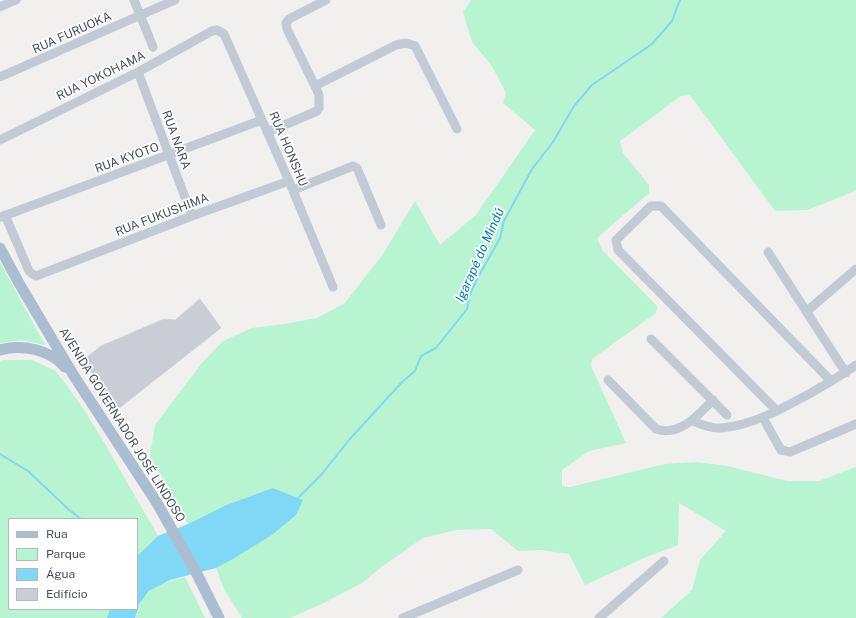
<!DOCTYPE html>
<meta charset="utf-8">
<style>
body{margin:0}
#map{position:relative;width:856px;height:618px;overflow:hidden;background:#f2efef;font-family:"Public Sans",sans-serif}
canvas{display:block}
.legend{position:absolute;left:8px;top:518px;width:130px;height:92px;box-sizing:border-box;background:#fff;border:1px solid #b5b9bf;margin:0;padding:5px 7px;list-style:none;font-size:12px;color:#45515e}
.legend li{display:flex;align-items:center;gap:8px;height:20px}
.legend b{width:20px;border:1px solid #b5b9bf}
</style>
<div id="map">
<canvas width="856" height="618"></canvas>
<ul class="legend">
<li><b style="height:5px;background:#abbdd1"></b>Rua</li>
<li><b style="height:11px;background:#b8f4d2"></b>Parque</li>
<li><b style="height:11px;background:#81d8f6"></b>Água</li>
<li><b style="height:11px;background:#cacdd5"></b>Edifício</li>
</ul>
</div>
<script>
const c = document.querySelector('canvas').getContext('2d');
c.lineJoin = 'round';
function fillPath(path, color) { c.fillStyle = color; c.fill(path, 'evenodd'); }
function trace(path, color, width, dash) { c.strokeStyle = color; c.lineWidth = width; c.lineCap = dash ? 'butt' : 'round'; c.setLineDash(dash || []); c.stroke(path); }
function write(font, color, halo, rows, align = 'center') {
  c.font = font + ' "Public Sans",sans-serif'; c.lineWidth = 3.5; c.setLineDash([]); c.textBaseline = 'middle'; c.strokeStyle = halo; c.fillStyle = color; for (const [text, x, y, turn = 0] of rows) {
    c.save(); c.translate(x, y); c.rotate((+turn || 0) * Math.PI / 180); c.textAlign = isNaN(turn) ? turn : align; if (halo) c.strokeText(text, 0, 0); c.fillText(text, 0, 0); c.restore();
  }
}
fillPath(new Path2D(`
 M471 0H856V191L807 210 775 211 690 95 681 96 620 141 623 153 649 185V193L597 238 602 250 657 306 656 313 592 359 591 366 626 443 589 451 562 470V486L570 487 665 464 696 462 727 466 787 481H819L856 467V618H661L692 590 700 560 726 531 679 503 678 545 644 558 585 585 569 554 541 550 518 551 491 529 456 530 423 538 384 565 362 583 324 603 290 618H242L241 616 225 591 216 568C244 553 271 535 296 515L224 506 188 524 150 456 155 425 201 364 223 341 252 328 285 324 317 318 345 303 383 254 415 201 440 245 476 215 535 130 503 103 506 93 492 66 472 42 463 12Z
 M0 262 45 345 21 340 0 343Z
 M3 360H32L56 371 83 408 105 444 158 536 137 556V519H9V609H110L107 618H0V362Z
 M185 577 205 618H135C136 613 137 607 140 603 149 587 168 581 185 577Z`), '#b8f4d2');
fillPath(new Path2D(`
 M273 488 303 500 296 515 272 535 233 559 216 568 170 580 149 591 139 604 135 618H107L110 609H137V556L158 536 188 524 224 506Z`), '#81d8f6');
trace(new Path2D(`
 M0 454 28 471 68 509 81 519
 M297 499 322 474 349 440 402 382 415 371 421 356 436 348 467 309 470 294 476 281 500 238 504 221 532 169 553 142 574 106 592 85 652 44 672 21 680 0`), '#81d8f6', 2);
const building = new Path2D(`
 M200 299 221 328 118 409 82 361 101 346 164 319 175 320Z`);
fillPath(building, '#cacdd5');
trace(building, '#d2d4db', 1);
trace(new Path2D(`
 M134 0 153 47
 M0 7 16 0
 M138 72 192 216
 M0 77 175 0
 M315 86 396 45 406 43 415 46 457 129
 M267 132 294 121 317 111 319 108V95L315 86 287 29 286 23 289 19 326 0
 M0 140 138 72 212 31 217 30 224 34 289 181 333 287
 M293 190 353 166 357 168 381 225
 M5 215 29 271 34 275 36 276 192 216 289 181
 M1 217 262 120
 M768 252 846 373
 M807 311 856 269
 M651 339 727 415
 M608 380 656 429C680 437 698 415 713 400
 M777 411 618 250 616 240 651 206H661L831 381
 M763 418 781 450 790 452 856 424
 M692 421C701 424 711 429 721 428 754 425 781 409 809 394 825 385 841 376 856 365
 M403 618 518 570
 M599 618 664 561`), '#c1cad5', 9);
trace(new Path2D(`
 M0 248 20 285 74 376 157 503 197 574 219 618
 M0 350C22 344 49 349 65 367`), '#abbdd1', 11);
write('12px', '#45515e', '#fff', [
 ["RUA FURUOKA",72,33,-24],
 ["RUA YOKOHAMA",101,76,-26],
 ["RUA NARA",176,140,70],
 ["RUA HONSHU",288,149,67],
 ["RUA KYOTO",127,158,-20],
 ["RUA FUKUSHIMA",162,215,-21],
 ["AVENIDA GOVERNADOR JOSÉ LINDOSO",122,425,58]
]);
write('italic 13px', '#027ca6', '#fff', [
 ["Igarapé do Mindú",480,255,-66]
]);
</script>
